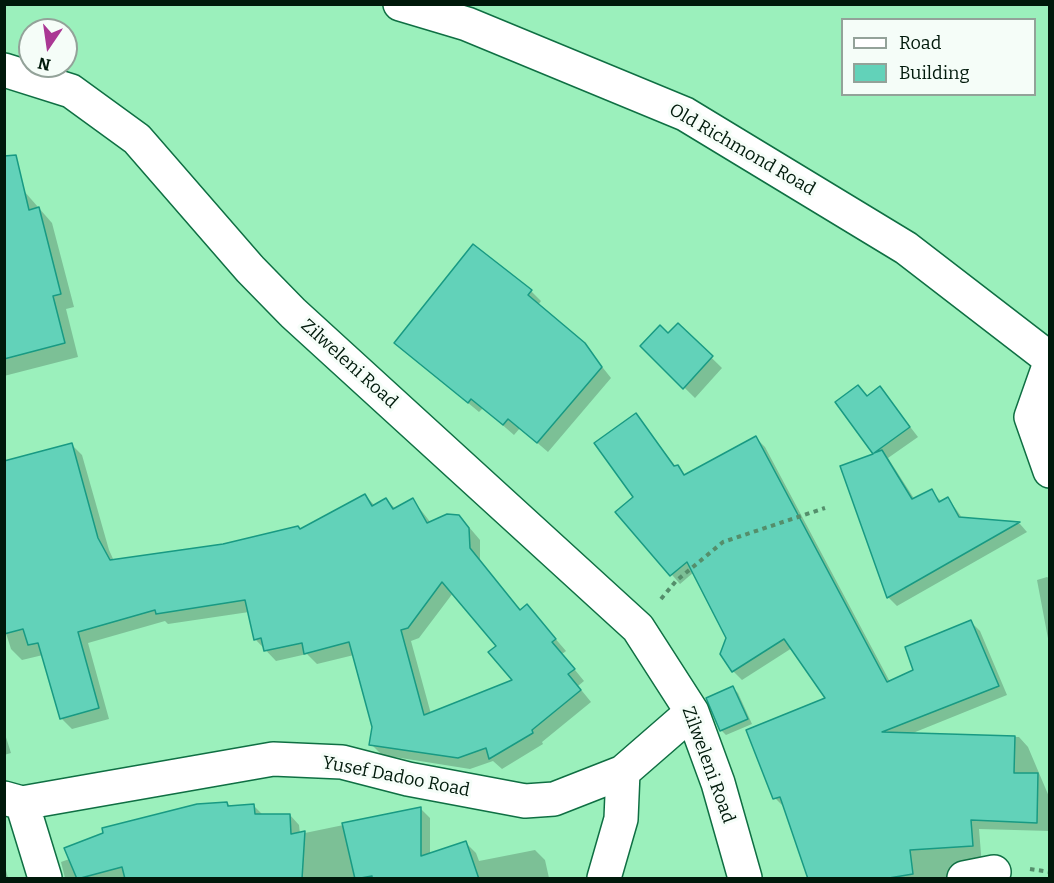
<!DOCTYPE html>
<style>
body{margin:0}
#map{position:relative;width:1054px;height:883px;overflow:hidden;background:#9bf0bc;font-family:Bitter,serif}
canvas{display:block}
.frame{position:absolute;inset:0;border:6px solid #00190b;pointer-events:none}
.legend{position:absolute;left:841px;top:18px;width:195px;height:78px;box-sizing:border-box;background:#f5fdf8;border:2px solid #93a299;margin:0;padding:8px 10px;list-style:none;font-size:18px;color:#00190b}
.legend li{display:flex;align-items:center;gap:12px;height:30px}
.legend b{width:30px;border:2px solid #93a299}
.north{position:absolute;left:18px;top:18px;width:60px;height:60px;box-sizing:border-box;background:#f5fdf8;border:2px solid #93a299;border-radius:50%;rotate:193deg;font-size:16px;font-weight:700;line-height:24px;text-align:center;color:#00190b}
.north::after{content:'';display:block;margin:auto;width:21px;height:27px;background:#aa3894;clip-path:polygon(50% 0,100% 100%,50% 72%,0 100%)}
</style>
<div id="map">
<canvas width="1054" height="883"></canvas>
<div class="frame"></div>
<ul class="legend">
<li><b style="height:8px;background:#fff"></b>Road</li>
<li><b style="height:16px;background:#62d2b9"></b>Building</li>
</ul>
<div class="north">N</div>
</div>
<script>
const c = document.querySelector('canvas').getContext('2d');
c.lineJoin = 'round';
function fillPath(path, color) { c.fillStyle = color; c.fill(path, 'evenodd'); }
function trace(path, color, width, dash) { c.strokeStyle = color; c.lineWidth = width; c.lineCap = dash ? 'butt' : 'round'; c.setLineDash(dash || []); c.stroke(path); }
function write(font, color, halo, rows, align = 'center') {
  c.font = font + ' Bitter,serif'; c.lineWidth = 6; c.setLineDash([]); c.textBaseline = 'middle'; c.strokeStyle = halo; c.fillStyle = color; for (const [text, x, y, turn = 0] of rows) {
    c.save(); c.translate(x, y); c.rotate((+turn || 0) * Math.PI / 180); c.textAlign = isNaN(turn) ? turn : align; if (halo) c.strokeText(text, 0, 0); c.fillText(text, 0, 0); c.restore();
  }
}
fillPath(new Path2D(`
 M24 191 52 223 74 307 66 309 78 357 4 376V197Z
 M531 291 541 301 538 305 584 344 611 378 548 452 520 428 514 435 483 408 479 412 396 343Z
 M678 325 722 368 695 398 642 346 668 335Z
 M880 388 918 437 888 458 915 500 931 491 942 502 948 498 963 519 1020 524 1027 532 897 606 888 597 875 455 837 402 868 397Z
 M636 415 676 467 686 476 756 438 765 447 890 682 915 671 971 622 980 631 1007 695 908 735 1019 737 1028 747 1050 799V831L979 829 982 866 958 877 810 878 784 807 775 798 827 699 792 648 742 680 733 671 728 638 694 572 680 584 617 512 635 497Z
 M71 444 82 455 109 550 114 561 223 545 301 530 365 495 375 506 386 500 396 509 413 500 431 523 448 516 463 520 480 540V560L521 611 527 606 566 651 562 654 584 681 578 686 591 702 542 742 543 744 502 769 493 761 470 769 382 755 371 744 374 727 354 655 317 664 307 654 276 661 255 639 249 612 168 624 165 621 88 643 109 719 72 729 61 718 43 655 22 660 11 649 4 627ZM453 593 498 646 514 681 431 714 411 641 419 638Z
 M1047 577 1050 579V649L1037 580Z
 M733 688 738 693 752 724 726 735 721 730Z
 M4 731 11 753 4 755Z
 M227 803 231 807 253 805 264 816 290 815 299 825 300 834 421 809 430 818V855L466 843 476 853 479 861 535 850 545 860 549 878H65L61 862Z
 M4 863 8 878H4Z`), '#0003');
const building = new Path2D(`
 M16 155 29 210 39 207 61 294 53 296 65 343 4 359V156Z
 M473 244 532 290 528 295 585 343 602 367 537 443 508 419 503 425 471 399 468 403 394 343Z
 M678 323 713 356 683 389 640 346 660 325 668 333Z
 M858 385 867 396 880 386 910 427 874 453 882 450 912 499 932 489 939 502 948 497 959 517 1020 522 887 598 840 466 873 454 835 402Z
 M636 413 674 466 678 465 684 475 756 436 887 682 913 670 905 647 971 620 999 686 882 732 1015 736 1014 773H1038L1037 823 971 820 973 846 910 850 913 874 883 879H808L780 797 773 799 746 730 825 698 784 639 732 672 720 654 726 638 687 562 670 576 615 512 633 497 594 443Z
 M72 443 98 538 110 560 223 544 298 526 300 529 365 494 372 506 386 498 393 509 413 498 427 523 447 514 459 515 469 528 470 548 520 610 527 604 556 639 552 642 575 669 568 674 581 690 532 730 533 733 489 759 486 748 458 758 369 745 372 727 349 642 304 654 302 643 264 651 261 638 254 640 245 600 156 614 155 610 78 632 99 708 60 719 38 643 28 645 23 629 4 634V461ZM442 582 496 646 488 652 512 680 424 715 401 630 408 628Z
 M733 686 748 719 720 731 706 698Z
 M227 802 228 806 254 804 255 814H290L291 834 305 831 302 879H125L122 867 77 879 64 848 103 833 102 828 197 804Z
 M421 807V856L466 841 479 879H372V876L355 879 342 823Z`);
fillPath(building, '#62d2b9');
trace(building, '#189a83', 1.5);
const minor = new Path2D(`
 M4 70 71 91 137 139 250 269 293 313 638 628 692 712 718 783 745 878
 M1050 363 1031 417 1050 471
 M4 798 22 803 273 759 342 762 408 779 525 801 554 799 623 772 692 712
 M22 803 45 878
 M604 878 621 819 623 772
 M964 878 994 872`);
const tertiary = new Path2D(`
 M400 4 467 24 685 114 906 248 1050 359`);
trace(minor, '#0f6f43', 36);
trace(tertiary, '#0f6f43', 36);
trace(new Path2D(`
 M661 599 676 581 723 542 825 508
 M1030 869 1050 872`), '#548e6b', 4, [4.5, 4.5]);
trace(minor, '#fff', 33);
trace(tertiary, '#fff', 33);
write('18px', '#00190b', '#f5fdf8', [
 ["Old Richmond Road",742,150,30],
 ["Zilweleni Road",349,364,42],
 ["Zilweleni Road",708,765,70],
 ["Yusef Dadoo Road",396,777,11]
]);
</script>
